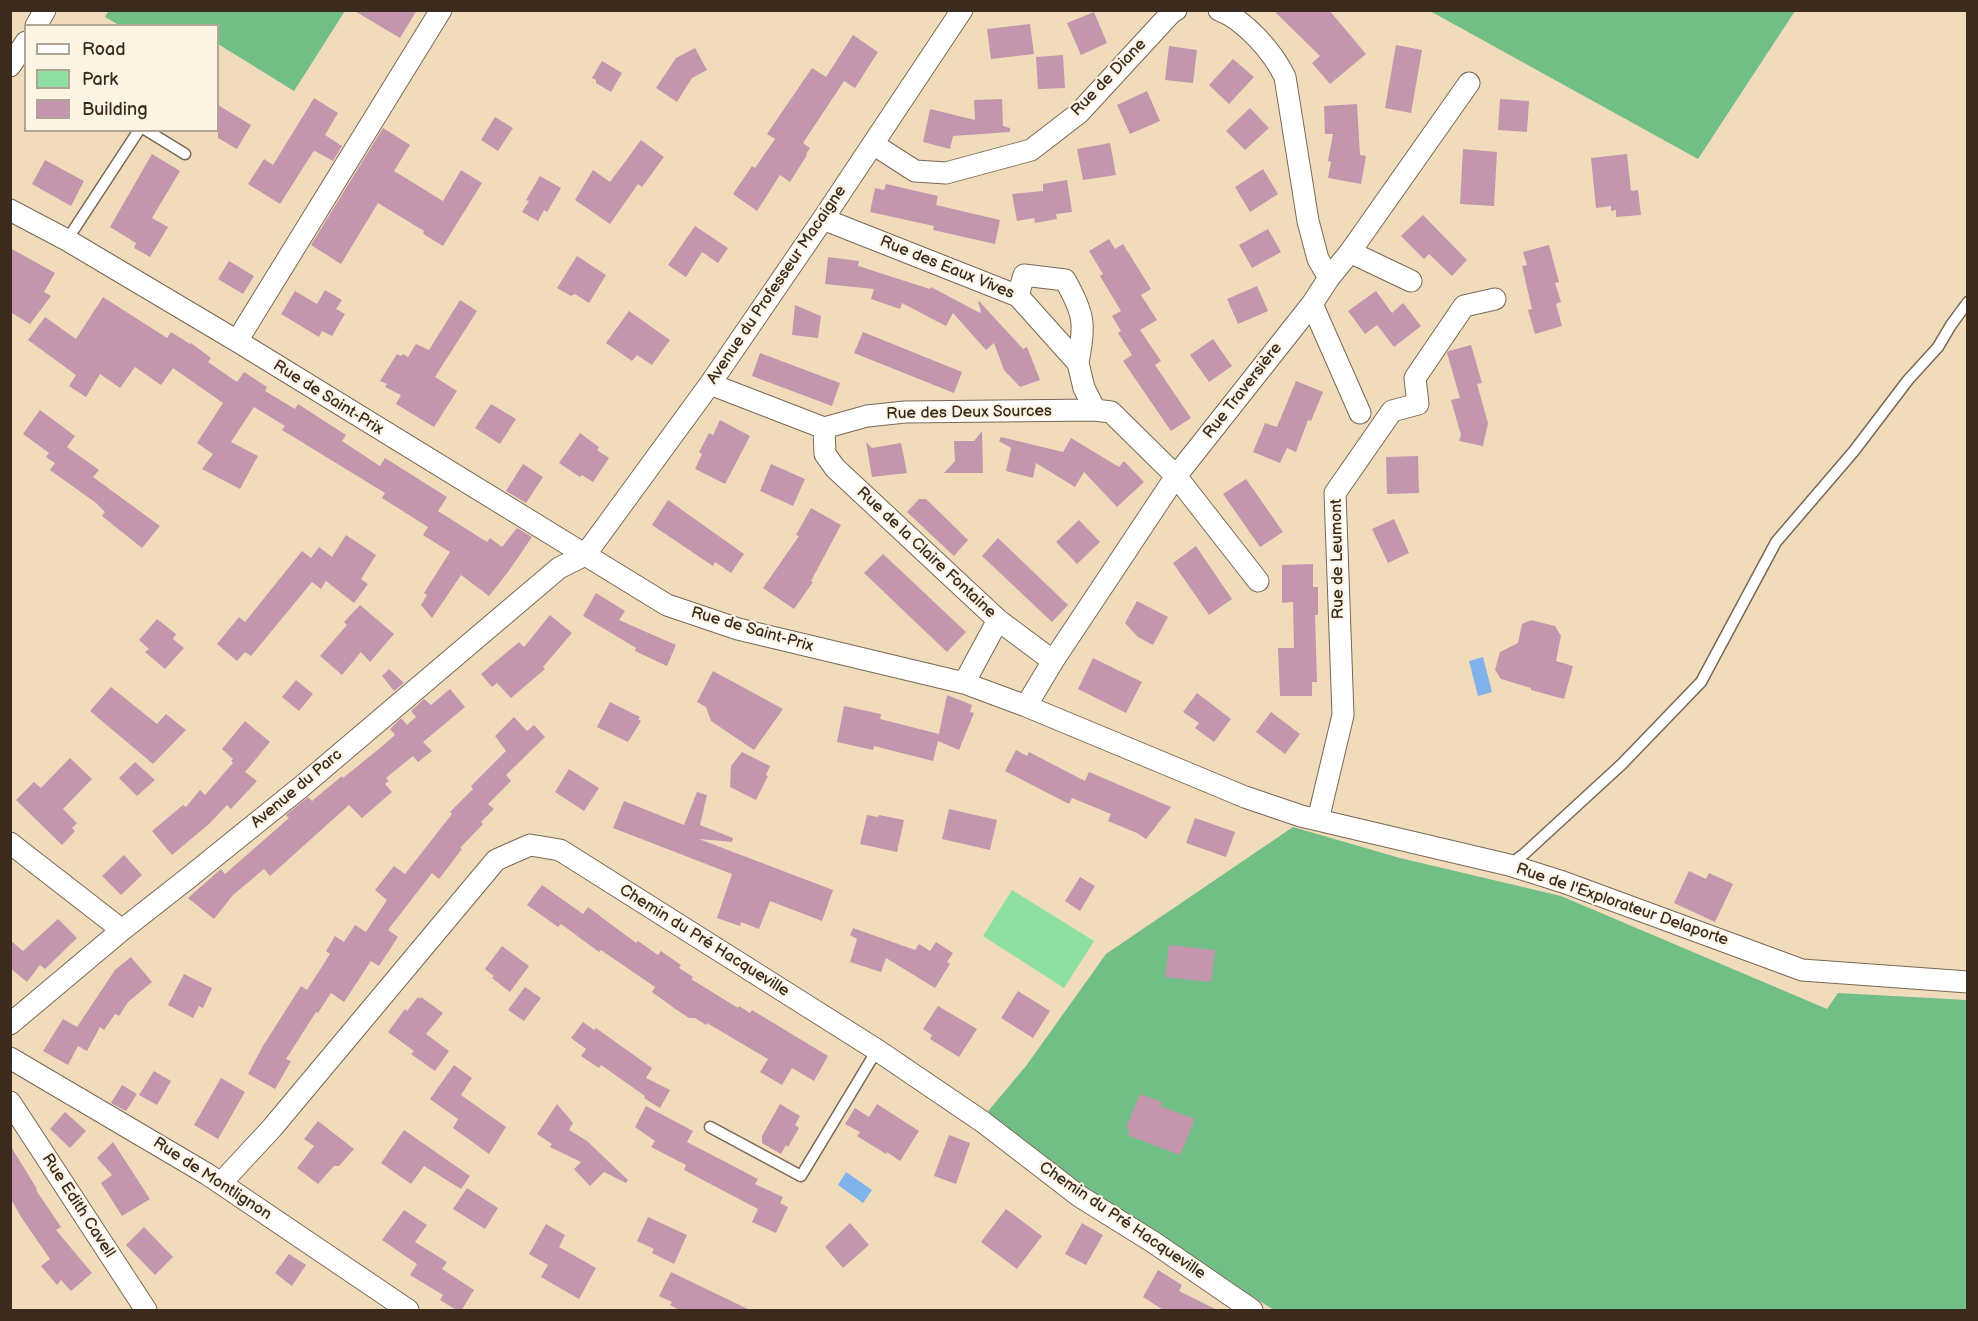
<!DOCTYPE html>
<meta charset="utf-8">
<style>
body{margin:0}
#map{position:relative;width:1978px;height:1321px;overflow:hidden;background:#f0dcba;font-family:"Balsamiq Sans",sans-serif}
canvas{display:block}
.frame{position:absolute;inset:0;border:12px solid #3b2a1e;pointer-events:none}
.legend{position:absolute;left:24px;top:24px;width:195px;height:108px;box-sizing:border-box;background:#fcf5e5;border:2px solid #afa495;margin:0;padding:8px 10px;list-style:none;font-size:18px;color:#3b2a1e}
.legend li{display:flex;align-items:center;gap:12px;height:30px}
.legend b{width:30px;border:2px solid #afa495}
</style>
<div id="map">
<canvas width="1978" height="1321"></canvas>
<div class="frame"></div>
<ul class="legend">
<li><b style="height:8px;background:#fff"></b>Road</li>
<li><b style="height:16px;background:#8ee0a1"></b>Park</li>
<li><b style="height:16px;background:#c396ae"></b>Building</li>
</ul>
</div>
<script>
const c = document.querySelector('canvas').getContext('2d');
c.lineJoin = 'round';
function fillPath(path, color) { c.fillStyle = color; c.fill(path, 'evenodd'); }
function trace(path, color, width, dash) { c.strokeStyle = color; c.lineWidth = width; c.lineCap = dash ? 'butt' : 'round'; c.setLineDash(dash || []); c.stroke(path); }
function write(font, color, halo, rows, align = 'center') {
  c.font = font + ' "Balsamiq Sans",sans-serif'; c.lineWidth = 4.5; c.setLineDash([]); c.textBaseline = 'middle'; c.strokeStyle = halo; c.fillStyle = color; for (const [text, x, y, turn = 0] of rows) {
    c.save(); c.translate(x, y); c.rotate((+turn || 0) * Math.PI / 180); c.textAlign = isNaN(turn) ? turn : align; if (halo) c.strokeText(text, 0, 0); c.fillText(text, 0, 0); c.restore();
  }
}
fillPath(new Path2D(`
 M1012 890 1094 941 1064 988 983 936Z`), '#8ee0a1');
fillPath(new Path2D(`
 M109 10H345V11L294 91 218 44V26L119 25 105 17Z
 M1430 11H1795L1698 159Z
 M1293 827 1400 858 1561 896 1827 1009 1838 993 1967 1000V1310H1274L1085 1192 984 1116 1026 1066 1106 954Z`), '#72be87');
fillPath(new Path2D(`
 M1483 657 1492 692 1478 696 1469 661Z
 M846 1172 872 1190 863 1203 838 1185Z`), '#80b2ec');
fillPath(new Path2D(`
 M353 10H417L400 38Z
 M1273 10H1329L1366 54 1330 84 1312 63 1320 56Z
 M1094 12 1107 43 1081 55 1067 23Z
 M1030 24 1034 54 991 59 987 29Z
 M853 35 878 52 855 88 844 81 803 143 810 148 806 154 807 155 790 182 780 175 757 211 733 194 752 166 755 168 775 139 767 134 812 68 826 77Z
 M1396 45 1422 50 1411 113 1385 108Z
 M1169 46 1197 50 1193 83 1165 80Z
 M695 48 707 70 692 78 677 102 656 88 676 58Z
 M1063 55 1065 88 1038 89 1036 57Z
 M1233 59 1254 77 1229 104 1209 85Z
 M602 61 622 73 611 92 596 83V80L592 78Z
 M1147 91 1160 121 1130 134 1117 105Z
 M314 98 338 113 325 135 342 146 333 161 315 151 313 152 280 204 248 184 264 159 273 165Z
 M1002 99 1003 126 1010 128V132L953 136 950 149 923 142 930 109 975 120 974 100Z
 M1500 99 1529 101 1527 132 1498 130Z
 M1357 104 1360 155 1366 156 1361 184 1328 178 1331 162 1328 161 1333 134H1325L1324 106Z
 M218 105 251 125 237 149 218 138Z
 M1250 108 1269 128 1245 150 1226 131Z
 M495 117 513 128 498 151 481 140Z
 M383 128 410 145 394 171 443 201 461 170 482 183 443 246 425 235 423 233 424 231 378 203 341 264 311 245Z
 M641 140 664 157 642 187 638 184 610 224 575 200 593 170 610 182Z
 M1110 143 1116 175 1083 180 1077 149Z
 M1463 149 1497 152 1494 206 1460 204Z
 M152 154 180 171 152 218 168 227 150 257 134 248 136 243 110 227Z
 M1627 154 1631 191 1638 190 1641 215 1616 217V210L1611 211V206L1596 208 1591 158Z
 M45 160 84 181 71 206 32 184Z
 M1263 169 1278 194 1250 212 1235 187Z
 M540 176 561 188 547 212 544 210 538 221 522 212 529 201 526 200Z
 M1067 180 1072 212 1056 214 1057 219 1035 223 1034 218 1017 221 1012 194 1043 191V184Z
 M886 184 938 196 936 205 1000 220 995 244 933 230 934 226 870 212 875 188 884 190Z
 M1423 215 1467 260 1452 276 1429 254 1424 259 1401 236Z
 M695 226 728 248 718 263 702 252 686 277 668 265Z
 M1268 229 1281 252 1252 268 1239 245Z
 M1109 239 1115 249 1123 244 1151 289 1141 295 1157 320 1140 330 1161 361 1155 365 1191 418 1171 431 1123 361 1132 355 1118 333 1121 331 1112 316 1121 311 1100 276 1103 274 1089 251Z
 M1549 245 1559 282 1555 283 1561 302 1556 304 1562 326 1535 334 1528 310 1532 309 1522 266 1527 265 1523 252Z
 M10 248 55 273 44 292 51 296 30 324 10 312Z
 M577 256 606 275 589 303 575 294 571 296 557 288Z
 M828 257 859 261 858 266 930 289 931 287 980 313 981 311 978 302 979 301 1023 349 1027 347 1040 380 1020 387 1004 370 994 343 986 350 953 313 946 326 902 303 900 309 871 299 874 289 825 284Z
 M229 261 254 276 243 294 218 279Z
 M1257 286 1268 311 1238 324 1227 299Z
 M325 290 342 300 336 309 345 314 332 336 322 331 319 337 281 314 295 291 317 304Z
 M1376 291 1392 313 1403 303 1421 326 1394 347 1377 325 1365 334 1348 311Z
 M103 297 167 338 171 332 190 344 191 343 211 358 208 362 237 382 244 372 267 387 265 391 295 409 298 404 346 435 342 441 380 466 385 458 447 497 438 511 487 542 490 538 502 547 517 528 532 537 508 572 489 596 461 575 432 618 421 605 427 595 424 593 450 552 423 535 428 527 382 498 385 493 282 430 285 426 254 407 231 442 258 456 240 489 202 469 213 454 197 443 223 403 173 368 161 385 135 367 120 388 100 374 86 397 69 386 76 375 28 340 45 317 76 339Z
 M460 300 477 311 435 377 457 391 434 427 396 404 401 395 385 387 387 384 380 381 397 354 401 356 403 354 408 357 416 344 429 350Z
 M795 305 821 316 818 338 792 335Z
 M629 311 670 340 652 365 637 355 632 361 606 343Z
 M863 332 962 372 954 393 854 353Z
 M1213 339 1232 366 1209 382 1190 355Z
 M1471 345 1482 383 1477 384 1488 423 1483 446 1459 441 1461 435 1451 400 1460 398 1447 353 1449 351Z
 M760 353 840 383 832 406 752 376Z
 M1296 381 1323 392 1311 421 1308 420 1296 452 1287 448 1280 463 1253 452 1265 423 1277 427Z
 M491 404 516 419 500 444 475 428Z
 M40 410 75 436 67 447 99 470 93 477 160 526 142 548 102 516 105 512 96 503 50 470 55 463 46 457 49 453 23 434Z
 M720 420 750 436 725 484 695 469 702 454 699 452 709 433 713 435Z
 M982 431 983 473H944L955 461 954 441H974Z
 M580 433 599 447 597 450 609 458 593 482 582 475 580 477 559 463Z
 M1001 437 1063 452 1071 438 1119 467 1124 461 1144 482 1117 507 1084 472 1075 487 1036 463 1033 478 1006 471 1011 448 999 441Z
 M866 442 872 448 901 443 907 473 872 477Z
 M1418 456 1419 493 1387 494 1386 457Z
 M523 464 543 477 526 503 506 491Z
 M771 464 805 479 793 506 760 491Z
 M1246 479 1283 532 1260 547 1223 494Z
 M919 499H926L968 540 954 556 907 512Z
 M668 500 744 554 731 573 715 562 713 566 652 525Z
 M811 508 841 525 811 581 813 582 794 609 763 588 799 536 796 535Z
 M1394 519 1409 553 1388 563 1372 529Z
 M1079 520 1100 542 1077 564 1056 542Z
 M346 535 376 555 361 579 368 584 354 603 326 581 321 589 312 582 251 656 245 652 237 661 217 644 239 617 245 622 302 551 311 558 319 547 332 557Z
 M998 538 1068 605 1052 622 982 556Z
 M1196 546 1232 599 1209 615 1173 563Z
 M883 554 966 632 947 652 864 573Z
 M1313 564V587H1318V615H1315L1317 682H1312V696H1280L1278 648H1294L1293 602 1282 603V565Z
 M596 593 625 611 619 620 676 645 667 666 635 651 636 648 583 616Z
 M1137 601 1168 617 1153 645 1138 637 1125 623Z
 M360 605 394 634 370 662 361 652 342 675 320 656 347 625 344 622Z
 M550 615 572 633 543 667 545 669 511 698 497 683 492 687 481 674 519 642 524 647Z
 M157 619 176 634 173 639 184 648 165 669 145 652 149 649 139 640Z
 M1531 620 1555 626 1561 636 1556 661 1573 666 1564 699 1531 690V688L1501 679 1495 670 1500 652 1518 643 1522 624Z
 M1093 658 1142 682 1126 713 1078 689Z
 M389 669 404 683 394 691 382 676Z
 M713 671 783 709 754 750 711 721 706 707 697 702Z
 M296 680 313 694 299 711 282 697Z
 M111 687 157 724 166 714 186 730 153 764 90 711Z
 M450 689 465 707 423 742 432 751 418 762 413 756 386 778 389 781 385 784 392 792 362 818 349 805 270 876 264 869 233 895 214 919 188 898 221 869 225 874 289 818 286 815 308 797 312 801 342 776 343 778 380 748 395 735 390 729 401 718 407 725 416 717 411 711 424 699 431 705Z
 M1197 693 1231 719 1214 742 1195 728 1199 723 1183 712Z
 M947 695 972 705 970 712 974 713 959 750 938 741 933 761 874 746 873 750 837 742 844 706 881 714 880 719 939 734Z
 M610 702 640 717 638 719 641 721 628 742 597 727Z
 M1271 712 1300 734 1285 754 1256 732Z
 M514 717 527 731 534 725 545 737 506 775 511 781 488 804 494 809 481 822 483 824 460 848 462 849 439 879 432 873 388 930 398 937 379 966 371 961 344 1002 331 993 318 1013 316 1012 286 1059 291 1061 275 1089 248 1074 263 1046 301 986 307 990 330 954 326 951 335 936 344 942 355 925 366 932 387 900 375 890 394 866 405 874 452 814 450 812 473 789 471 786 506 751 495 736Z
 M245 721 270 742 245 772 257 781 231 809 227 805 209 824 172 855 152 831 183 805 186 807 200 790 205 795 233 763 231 761 233 759 222 749Z
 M1016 750 1027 756 1029 752 1085 781 1089 772 1171 807 1146 839 1137 833 1108 821 1111 814 1072 798 1069 804 1005 771Z
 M742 752 770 766 766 775 768 776 756 800 730 787 731 766Z
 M70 758 92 779 63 809 77 823 72 828 75 831 62 845 16 800 34 782 41 788Z
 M135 762 155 780 137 796 119 778Z
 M569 769 599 788 584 811 555 792Z
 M697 792 707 795 700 825 733 838 732 842 699 839 833 890 822 921 770 901 759 929 741 922 740 926 717 918 732 874 613 828 624 801 684 825Z
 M949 809 997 820 990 850 942 839Z
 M867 815 878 817 879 815 904 820 897 852 860 844Z
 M1195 818 1235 832 1226 857 1186 843Z
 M124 855 142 875 121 895 102 876Z
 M1689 871 1706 879 1709 873 1733 884 1715 922 1674 903Z
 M1080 877 1095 886 1080 911 1065 901Z
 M542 885 583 914 588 907 636 943 638 941 658 955 661 951 681 965 679 968 693 977 691 979 738 1008 739 1006 750 1013 752 1010 828 1056 814 1081 792 1068 782 1085 760 1072 768 1059 707 1023 706 1025 695 1018H689L674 1008 652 992 655 987 601 950 599 952 561 924 558 927 527 905Z
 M58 919 77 938 45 969 40 965 27 982 10 968V940L23 951Z
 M853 928 915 950 919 944 930 951 936 942 953 953 947 962 950 964 935 988 886 958 881 972 850 962 857 939 850 935Z
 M1169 945 1215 950 1211 982 1165 977Z
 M502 946 529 966 510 992 492 978 494 976 485 969Z
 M131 957 152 982 128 1002 119 1016 115 1014 104 1030 100 1027 87 1051 78 1046 68 1065 43 1051 63 1019 77 1027 115 970Z
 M184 974 212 988 203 1008 199 1006 193 1018 168 1005Z
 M525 987 541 998 524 1021 508 1010Z
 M1018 991 1050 1011 1033 1038 1001 1018Z
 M418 997 420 999 421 997 443 1013 426 1034 449 1051 435 1071 411 1054 414 1051 388 1032 405 1009 407 1011Z
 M938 1006 977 1029 959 1057 930 1039 932 1035 923 1029Z
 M583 1022 594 1030 596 1028 652 1068 646 1078 670 1090 660 1108 644 1098 645 1096 601 1065 599 1068 581 1056 586 1049 571 1038Z
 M454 1065 472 1078 461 1095 506 1127 489 1154 453 1128 458 1119 430 1099Z
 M154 1071 171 1081 157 1105 139 1095Z
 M221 1078 245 1092 218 1139 194 1125Z
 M122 1085 137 1094 126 1111 111 1103Z
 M1140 1094 1162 1102 1160 1106 1195 1119 1180 1155 1127 1135 1130 1130 1126 1128Z
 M557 1104 573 1123 569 1130 587 1141 628 1180 626 1183 604 1172 590 1186 574 1169 581 1162 550 1147 552 1144 537 1134Z
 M780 1104 800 1116 795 1125 799 1128 788 1147 786 1145 781 1154 762 1143V1136Z
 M877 1104 919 1131 900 1161 887 1152 886 1154 857 1136 860 1132 845 1124 855 1108 869 1117Z
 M646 1106 693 1131 687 1142 758 1179 755 1184 783 1197 780 1203 788 1207 776 1233 752 1222 758 1209 684 1170 686 1165 651 1147 655 1141 635 1127Z
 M65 1112 86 1131 70 1148 50 1129Z
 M318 1121 354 1149 339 1166H334L318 1184 297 1168 314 1146 304 1139Z
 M404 1130 470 1176 461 1189 424 1166 411 1184 381 1163Z
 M949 1135 970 1143 956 1184 934 1176Z
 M113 1142 150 1199 122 1216 101 1183 112 1175 97 1158Z
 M10 1145 37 1189 36 1190 61 1227 56 1230 92 1273 71 1291 61 1280 57 1285 41 1266 50 1259 21 1217 10 1197Z
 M467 1188 498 1208 485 1229 453 1209Z
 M1006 1209 1042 1236 1017 1269 981 1242Z
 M404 1210 427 1225 415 1242 447 1262 442 1269 474 1290 461 1311H458L440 1300 443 1295 410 1275 417 1264 382 1240Z
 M648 1217 687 1235 674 1264 652 1253 654 1249 637 1241Z
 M850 1223 869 1245 843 1268 825 1247Z
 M1082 1223 1103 1235 1086 1265 1065 1254Z
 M546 1224 565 1235 559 1247 596 1268 579 1299 541 1277 548 1265 529 1254Z
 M144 1227 173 1257 155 1275 126 1245Z
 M289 1254 306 1265 292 1286 275 1273Z
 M1158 1270 1182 1285 1179 1291 1219 1311H1165L1143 1297Z
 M671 1272 752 1311H681L670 1305 672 1302 659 1296Z`), '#c396ae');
const lane = new Path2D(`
 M146 130 185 154
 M67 240 139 130
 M1509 865 1524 854 1622 764 1701 682 1776 542 1854 451 1908 380 1938 347 1951 325 1968 302
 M710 1127 801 1176 877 1050`);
const street = new Path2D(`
 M1219 10C1245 20 1273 52 1285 77L1308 221 1318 259 1329 278
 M36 26 45 10
 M10 66 26 42
 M873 144 915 171 946 173 1031 150 1079 113 1173 11 1176 10
 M10 210 67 240 237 341 667 605 738 629 964 683 1026 706 1245 797 1301 816 1509 865 1563 882 1802 970 1968 982
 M823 219 1018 296 1078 363 1084 388 1095 410 1111 412 1176 476 1258 581
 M1350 252 1411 281
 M1018 296 1024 275 1065 280C1085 315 1085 324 1078 363
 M1312 304 1360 413
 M237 341 441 10
 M710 384 824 428 867 416 905 412 1095 410
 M824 428 825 454 835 468 998 620 1053 661
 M964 683 998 620
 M1026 706 1053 661 1176 476 1312 304 1329 278 1350 252 1469 83
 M1318 820 1343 715 1335 493 1392 411 1418 404 1415 378 1464 306 1495 299
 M10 843 122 930
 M10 1024 122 930 187 879 301 787 559 568 585 555 710 384 823 219 962 10
 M10 1058 207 1174 408 1310
 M10 1102 146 1310
 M221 1183 272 1128 496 860 530 845 560 850 877 1050 983 1122 1079 1196 1153 1242 1252 1310`);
trace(lane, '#7a6855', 13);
trace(street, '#7a6855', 23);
trace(lane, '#fff', 10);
trace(street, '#fff', 21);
write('16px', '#3b2a1e', '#fcf5e5', [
 ["Rue de Diane",1109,78,-46],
 ["Rue des Eaux Vives",947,268,22],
 ["Avenue du Professeur Macaigne",777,285,-56],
 ["Rue Traversière",1243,391,-52],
 ["Rue de Saint-Prix",328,398,32],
 ["Rue des Deux Sources",969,413,-1],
 ["Rue de la Claire Fontaine",926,553,43],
 ["Rue de Leumont",1338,559,-91],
 ["Rue de Saint-Prix",752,630,16],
 ["Avenue du Parc",297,789,-40],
 ["Rue de l'Explorateur Delaporte",1622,905,19],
 ["Chemin du Pré Hacqueville",704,941,32],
 ["Rue de Montlignon",212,1179,33],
 ["Rue Edith Cavell",78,1206,57],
 ["Chemin du Pré Hacqueville",1122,1221,34]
]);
</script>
